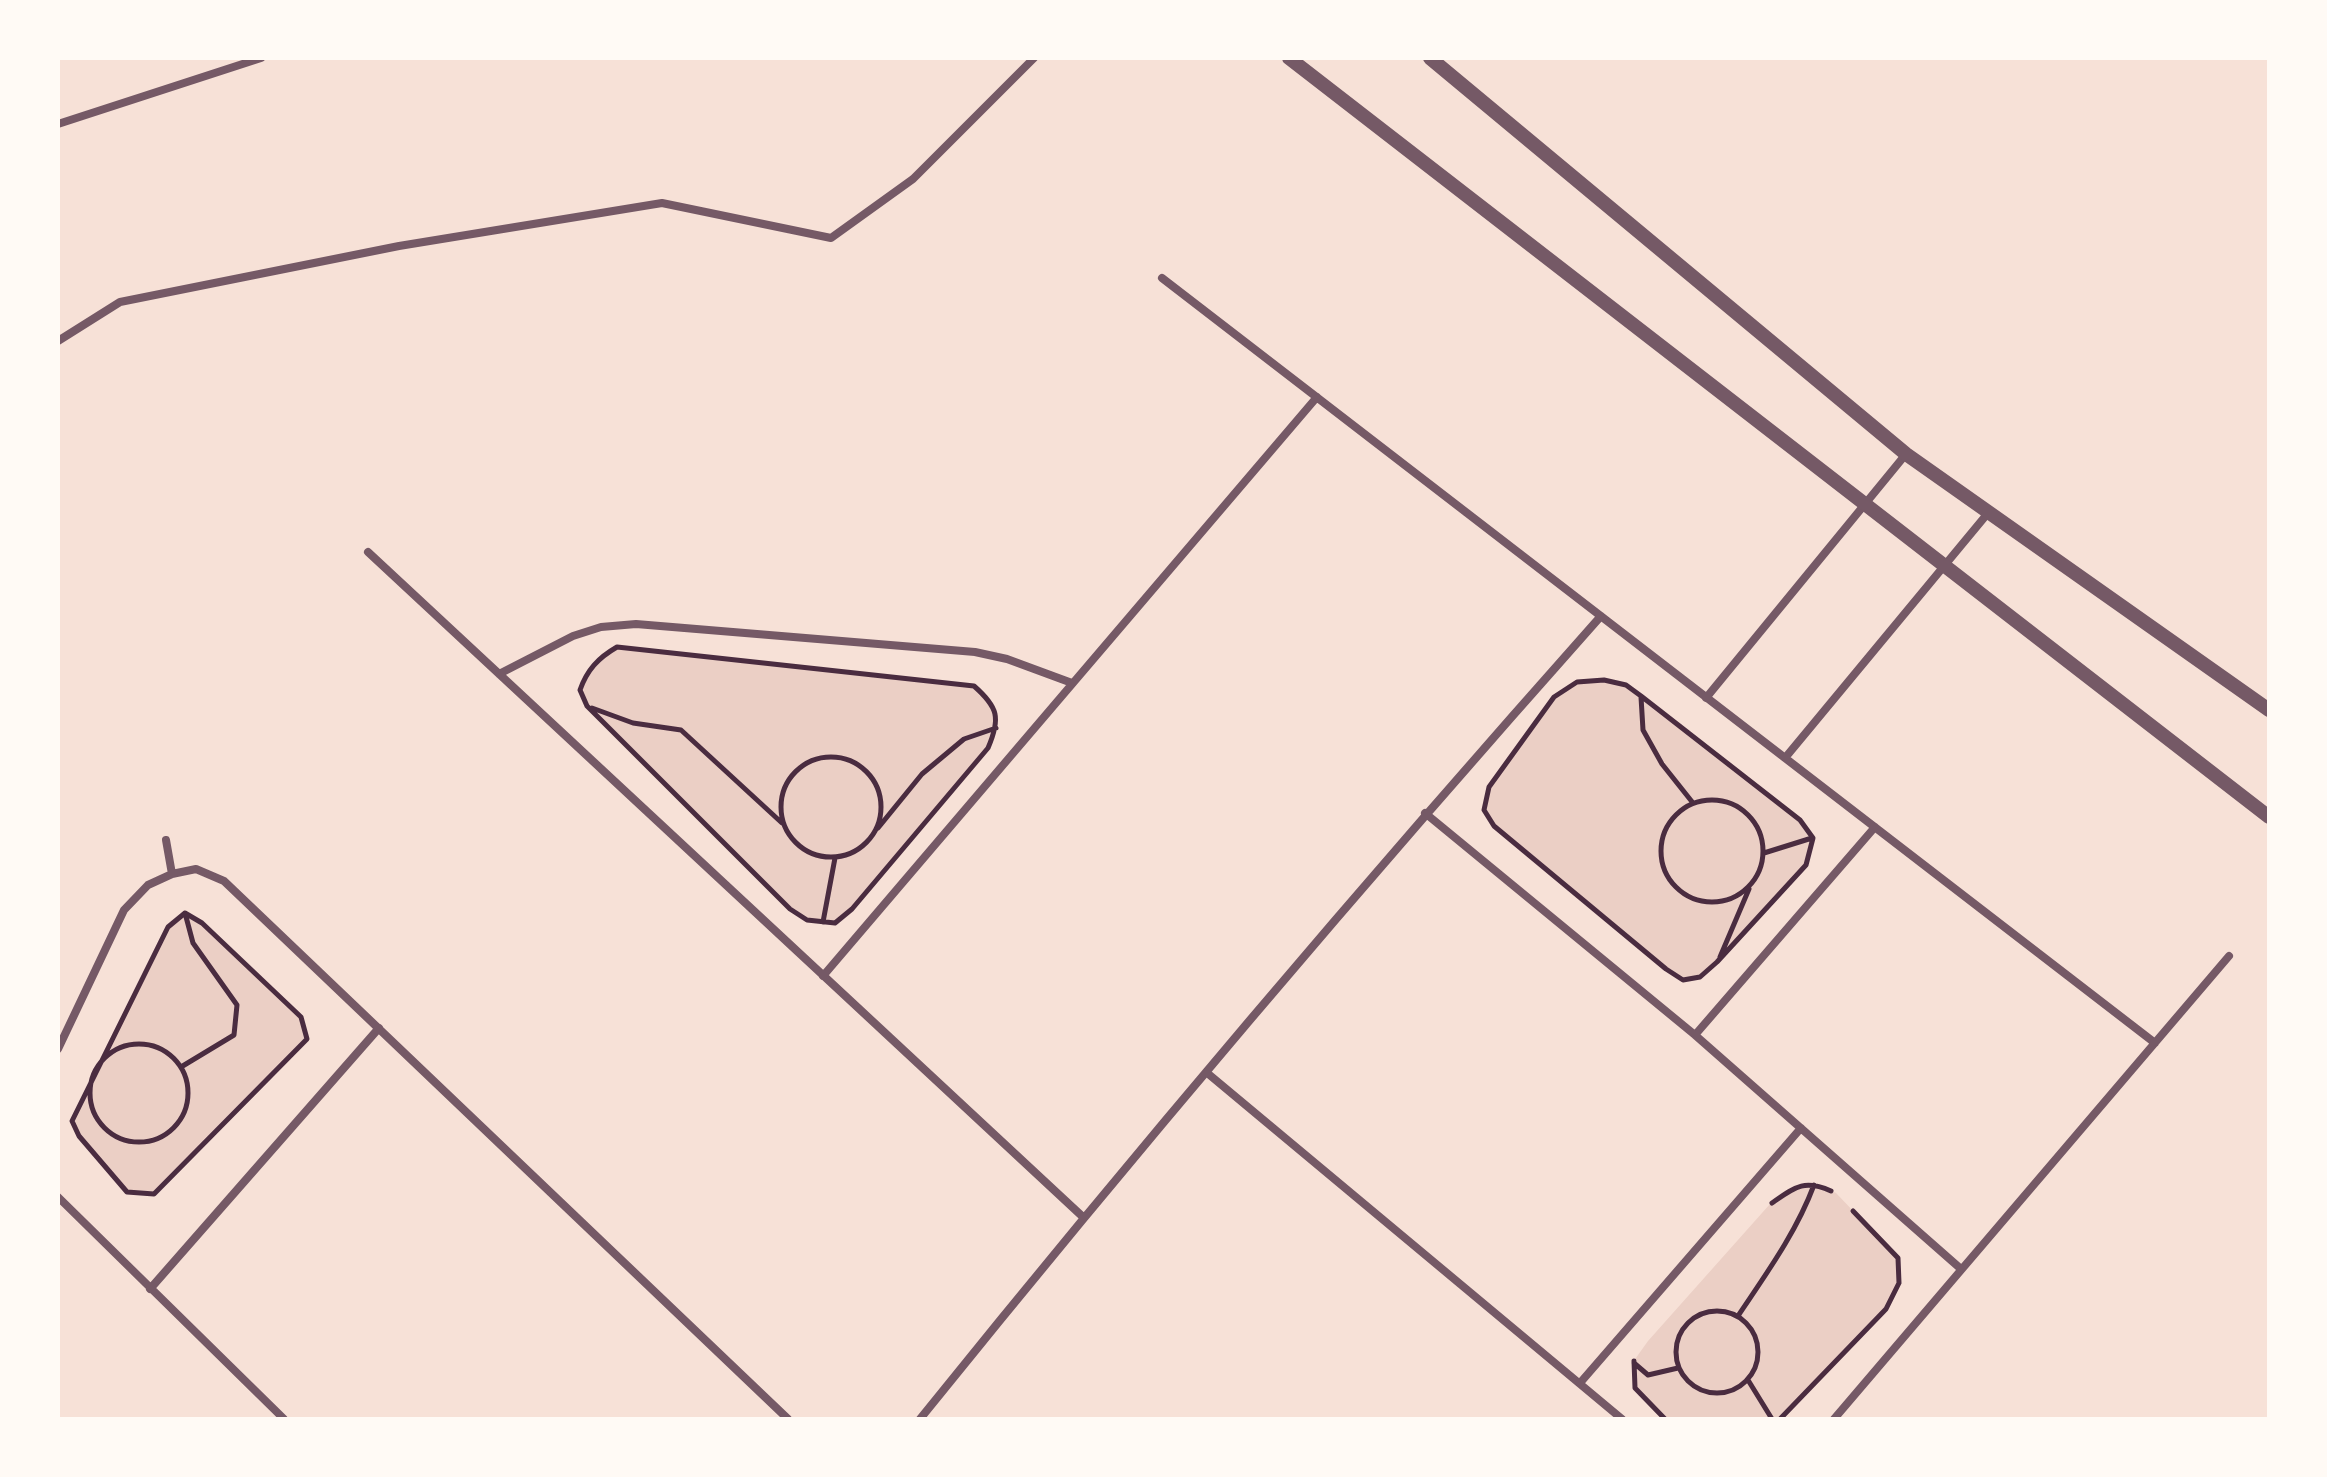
<!DOCTYPE html>
<style>
body{margin:0}
#map{position:relative;width:2327px;height:1477px;overflow:hidden;background:#f7e1d7;font-family:"IBM Plex Sans",sans-serif}
canvas{display:block}
.frame{position:absolute;inset:0;border:60px solid #fffaf5;pointer-events:none}
</style>
<div id="map">
<canvas width="2327" height="1477"></canvas>
<div class="frame"></div>
</div>
<script>
const c = document.querySelector('canvas').getContext('2d');
c.lineJoin = 'round';
function fillPath(path, color) { c.fillStyle = color; c.fill(path, 'evenodd'); }
function trace(path, color, width, dash) { c.strokeStyle = color; c.lineWidth = width; c.lineCap = dash ? 'butt' : 'round'; c.setLineDash(dash || []); c.stroke(path); }
fillPath(new Path2D(`
 M617 647 974 686C998 707 1001 718 988 748L852 909 835 923 807 920 790 909 587 706 580 690 584 677Z
 M1604 680 1626 685 1800 820 1813 838 1806 865 1700 977 1683 980 1494 826 1484 810 1489 787 1554 697 1577 682Z
 M185 913 202 923 301 1017 307 1039 154 1194 127 1192 79 1136 72 1121 168 927Z
 M1814 1184 1836 1193 1898 1258 1899 1283 1886 1309 1780 1419H1665L1635 1388 1633 1362 1648 1341 1770 1204 1795 1187Z`), '#ebcfc5');
trace(new Path2D(`
 M617 647 974 686C998 707 1001 718 988 748L852 909 835 923 807 920 790 909 587 706 580 690C587 670 598 658 617 647Z
 M1604 680 1626 685 1641 696 1800 820 1813 838 1806 865 1717 962 1700 977 1683 980 1666 969 1494 826 1484 810 1489 787 1554 697 1577 682Z
 M1641 697 1643 730 1662 764 1693 803
 M592 708 633 723 681 730 782 823
 M781 807a50 50 0 1 1 100 0a50 50 0 1 1-100 0Z
 M1661 851a51 51 0 1 1 102 0a51 51 0 1 1-102 0Z
 M878 828 922 774 964 739 996 728
 M1764 853 1812 838
 M185 913 202 923 301 1017 307 1039 154 1194 127 1192 79 1136 72 1121 168 927Z
 M823 922 835 858
 M1720 957 1749 889
 M90 1093a49 49 0 1 1 98 0a49 49 0 1 1-98 0Z
 M181 1067 234 1035 237 1005 193 943 185 913
 M1772 1203C1795 1187 1804 1179 1831 1191
 M1676 1352a41 41 0 1 1 82 0a41 41 0 1 1-82 0Z
 M1738 1316C1766 1274 1796 1233 1814 1185
 M1634 1361 1635 1388 1665 1419
 M1634 1363 1648 1375 1678 1368
 M1748 1380 1772 1419
 M1780 1419 1886 1309 1899 1283 1898 1258 1853 1211`), '#4a2c40', 5);
trace(new Path2D(`
 M58 124 261 58
 M1162 278 2155 1043
 M58 341 120 302 399 246 662 203 831 238 913 179 1034 58
 M368 552 1083 1217
 M499 674 573 636 601 627 636 624 975 652 1007 659 1072 683
 M1706 698 1906 454
 M1785 758 1988 513
 M1425 813 1695 1035 1961 1269
 M166 840 172 874 196 869 224 881 788 1419
 M823 976 1317 397
 M1695 1035 1875 827
 M58 1049 124 910 148 885 172 874
 M1206 1072 1622 1419
 M58 1197 284 1419
 M150 1289 379 1028
 M1580 1383 1801 1128
 M920 1419C1140 1146 1368 878 1601 616
 M1834 1419 2229 956`), '#755966', 8);
trace(new Path2D(`
 M1289 58 2269 817
 M1430 58 1906 454 2269 710`), '#755966', 14);
</script>
